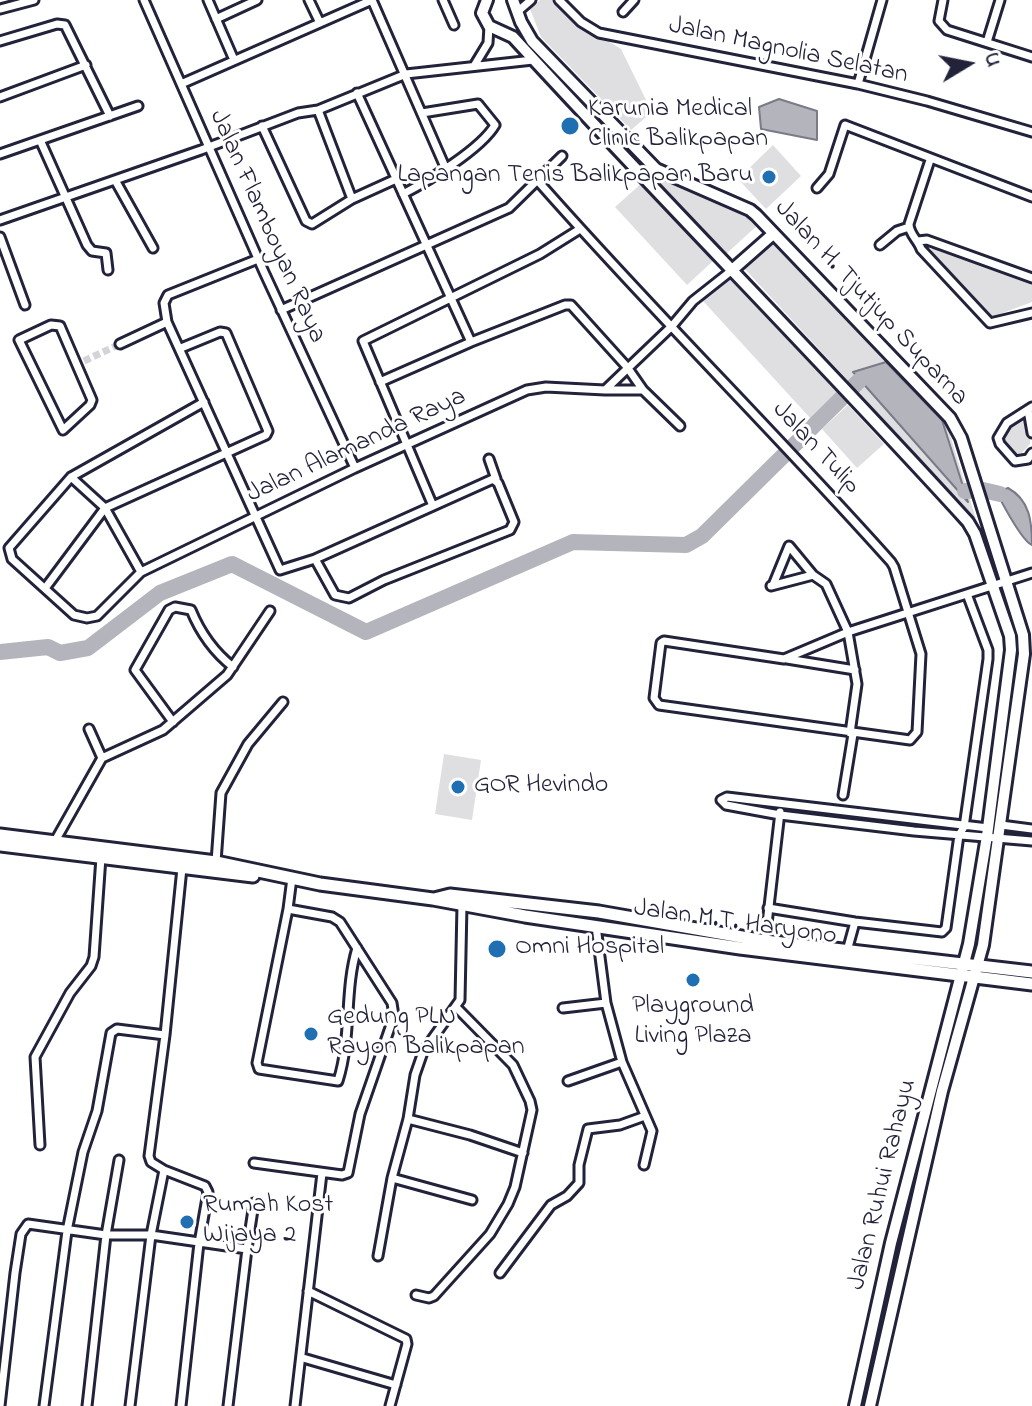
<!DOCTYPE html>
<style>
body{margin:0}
#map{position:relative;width:1032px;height:1406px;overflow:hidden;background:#fff;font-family:"Indie Flower",sans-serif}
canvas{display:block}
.north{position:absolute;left:928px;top:24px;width:80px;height:80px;-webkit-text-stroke:6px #fff;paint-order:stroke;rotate:80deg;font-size:22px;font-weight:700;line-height:32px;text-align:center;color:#22223b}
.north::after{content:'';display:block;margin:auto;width:28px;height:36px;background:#22223b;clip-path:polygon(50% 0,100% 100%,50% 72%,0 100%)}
</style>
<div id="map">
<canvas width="1032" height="1406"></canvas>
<div class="north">U</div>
</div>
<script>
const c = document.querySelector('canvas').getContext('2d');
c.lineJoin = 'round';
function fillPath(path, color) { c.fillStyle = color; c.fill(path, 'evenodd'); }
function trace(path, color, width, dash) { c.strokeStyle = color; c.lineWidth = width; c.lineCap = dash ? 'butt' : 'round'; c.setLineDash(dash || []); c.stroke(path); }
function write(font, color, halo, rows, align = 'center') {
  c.font = font + ' "Indie Flower",sans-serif'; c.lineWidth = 6; c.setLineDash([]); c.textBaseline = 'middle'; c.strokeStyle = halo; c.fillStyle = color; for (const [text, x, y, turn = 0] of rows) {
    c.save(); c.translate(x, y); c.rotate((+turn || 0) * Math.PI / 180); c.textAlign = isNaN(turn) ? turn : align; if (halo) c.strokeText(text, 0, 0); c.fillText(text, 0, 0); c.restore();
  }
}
fillPath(new Path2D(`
 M540 0H557L581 24 621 49 652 112 631 130 541 37 530 9Z
 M773 145 801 176 766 209 738 179Z
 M648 171 752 212 762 221 725 255Z
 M643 182 714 260 687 285 615 207Z
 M773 239 945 419 976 519 742 266Z
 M933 243 1032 280V302L992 317 931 253Z
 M731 275 839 393 811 419 703 301Z
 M848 405 884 444 857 468 822 429Z
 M1024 413 1030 430V444L1022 453 1017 454 1002 439 1001 433 1006 426Z
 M444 754 481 760 472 820 435 814Z`), '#dfdfe2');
const water = new Path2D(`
 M779 99 817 111V140L761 129 759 107Z
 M886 362 942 420 968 502 853 372Z
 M1008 488C1030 500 1032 522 1032 545 1022 541 1005 508 999 497L1000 491Z`);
fillPath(water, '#b4b4bc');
trace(water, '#7a7a88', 2);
trace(new Path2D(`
 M965 491 983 490 1000 494
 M0 652 48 647 60 653 88 648 160 593 232 564 366 632 573 542 686 545 702 536 860 380`), '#b4b4bc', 16);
trace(new Path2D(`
 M84 361 120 344`), '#d3d3d8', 7, [7, 3.5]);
const street = new Path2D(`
 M144 0 264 272 355 468
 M208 0 234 60
 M309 0 320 23
 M372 0 445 167
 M443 0 454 25
 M559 0 581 22 599 33 858 84 927 101 1032 132
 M943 0 939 21 947 30 1032 57
 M0 9 34 0
 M517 12 531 0
 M623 12 634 0
 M216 19 257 0
 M0 41 57 24 65 25 110 116
 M987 42 1000 0
 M474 66 488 43 489 26
 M181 84 372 0
 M858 84 882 0
 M357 93 471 342
 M0 97 86 65
 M318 110 352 199
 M262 126 306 221 312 224 352 199 396 179
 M40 140 87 245 92 251 106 253 108 270
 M0 154 138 106
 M930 160 909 224C909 234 918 240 921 249L990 323 1032 313
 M115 180 153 248
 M537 180C652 311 775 432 891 562L894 567 921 654 917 732 910 740 659 705 654 698 661 643 664 641 784 659 848 632 1032 573
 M817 188 829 174 845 125 1032 197
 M403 194C428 181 481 149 495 125L478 104 422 113
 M0 220 201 150 298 113 318 110 406 74 533 60
 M0 237 25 305
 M918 241 927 240 1032 278
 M880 245 897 231 909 227
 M258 259 168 295 164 303 167 322 280 570 315 559 493 479 498 483 514 522 510 530 384 580 349 598 335 595 315 559
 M281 310 509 208 562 156
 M51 325 60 326 92 400 90 405 63 430 19 340Z
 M120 344 167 322
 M380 382 471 342 565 305H571L627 367 643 390 680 426
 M605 390H643
 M204 402 71 477 9 548 12 559 74 615 87 618 97 616 141 572 355 468 527 390 546 387 605 390 672 326 693 301 731 271
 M1032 407 1007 423 998 438 1000 444 1015 461 1028 459 1032 453
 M1028 410 1032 433
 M489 459 496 479
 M71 477 105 508 141 572
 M433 506 363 341 540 254 580 229
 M773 585 789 546 813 575 826 584 848 632 857 684 850 733
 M771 586 813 575
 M46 587 105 508 266 435 268 431 226 333 220 332 181 348
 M787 659 855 670
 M173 722 135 670 169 610 175 607 191 610C200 632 214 652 233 667
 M89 729 102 758
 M843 795 853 734
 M1001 825 1032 829
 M988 828 727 797 721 800 726 805 780 815 914 831 1032 841
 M55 841 102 758 163 730 227 675 270 611
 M216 862 221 793 248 744 283 702
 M292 878 288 909 257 1063 259 1069 338 1081C352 1037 344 991 357 948
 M462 905 460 1000 423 1052 415 1075 408 1119 392 1178 472 1200
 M768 908 855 922 942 932 946 928 959 835 964 827 988 659V650L967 594
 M596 926 606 1003 622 1062 652 1131 644 1165
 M765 941 780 812
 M847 951 855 922
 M563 1008 606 1003
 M568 1081 622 1062
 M408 1119 470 1135 523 1153
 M40 1145 35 1057 70 993 91 966 94 957 101 857
 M254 1163 342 1175 348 1173 360 1114 394 1016 392 1003 340 922 332 917 288 909
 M247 1249 254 1203
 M378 1256 392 1178
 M500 1273 551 1205 567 1196 579 1183V1165L588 1129 620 1125 645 1116
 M308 1291 406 1339 407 1344 390 1406
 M416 1295 429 1298 434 1296 490 1234 508 1204 515 1187 532 1110 530 1101 513 1065 456 1007
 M303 1358 396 1385
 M0 1406 15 1273 21 1234 28 1224 106 1235H151L247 1249 228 1406
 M44 1406 67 1231 83 1152 97 1111 111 1033 117 1029 165 1035
 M87 1406 106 1235 119 1160
 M130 1406 151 1235 164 1170
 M181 1406 199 1243 208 1192 205 1186 164 1170 151 1162 149 1156 165 1035 182 868
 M295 1406 322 1173`);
const secondary = new Path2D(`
 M487 0 482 13 489 26 513 37C663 201 819 358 968 522L975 534 1010 636 1011 650 987 836 969 944 891 1243 855 1406
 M513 0 521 22 532 41 656 169 750 210 756 215 950 418 961 438 1023 635 1024 654 983 945 942 1091 870 1406
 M731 271 773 234`);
const primary = new Path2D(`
 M0 835 216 862 320 884 433 899 525 916 740 948 1032 984
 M0 845 253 876
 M434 899 450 895 599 912 765 941 1032 972`);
trace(street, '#22223b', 13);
trace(secondary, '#22223b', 16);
trace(primary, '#22223b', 17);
trace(street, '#fff', 7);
trace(secondary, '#fff', 10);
trace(primary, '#fff', 11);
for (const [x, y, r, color] of [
 [570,126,10,"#1f6fb2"],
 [769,177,8,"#1f6fb2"],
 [458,787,8,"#1f6fb2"],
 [497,949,10,"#1f6fb2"],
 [693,980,8,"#1f6fb2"],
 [311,1034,8,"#1f6fb2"],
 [187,1222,8,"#1f6fb2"]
]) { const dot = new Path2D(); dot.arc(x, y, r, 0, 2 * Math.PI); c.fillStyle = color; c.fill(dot); trace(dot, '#fff', 3); }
write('26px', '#22223b', '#fff', [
 ["Jalan Magnolia Selatan",788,52,12],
 ["Jalan Flamboyan Raya",266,227,66],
 ["Jalan H. Tjutjup Suparna",870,304,47],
 ["Jalan Alamanda Raya",357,447,-25],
 ["Jalan Tulip",815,449,47],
 ["Jalan M.T. Haryono",735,924,8],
 ["Jalan Ruhui Rahayu",884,1185,-76]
]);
write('26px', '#22223b', '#fff', [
 ["Karunia Medical",588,111],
 ["Clinic Balikpapan",588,141],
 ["Lapangan Tenis Balikpapan Baru",753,177,"right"],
 ["GOR Hevindo",474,787],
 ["Omni Hospital",515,949],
 ["Playground",693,1008,"center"],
 ["Living Plaza",693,1038,"center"],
 ["Gedung PLN",327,1019],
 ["Rayon Balikpapan",327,1049],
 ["Rumah Kost",203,1207],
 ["Wijaya 2",203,1237]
], 'left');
</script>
